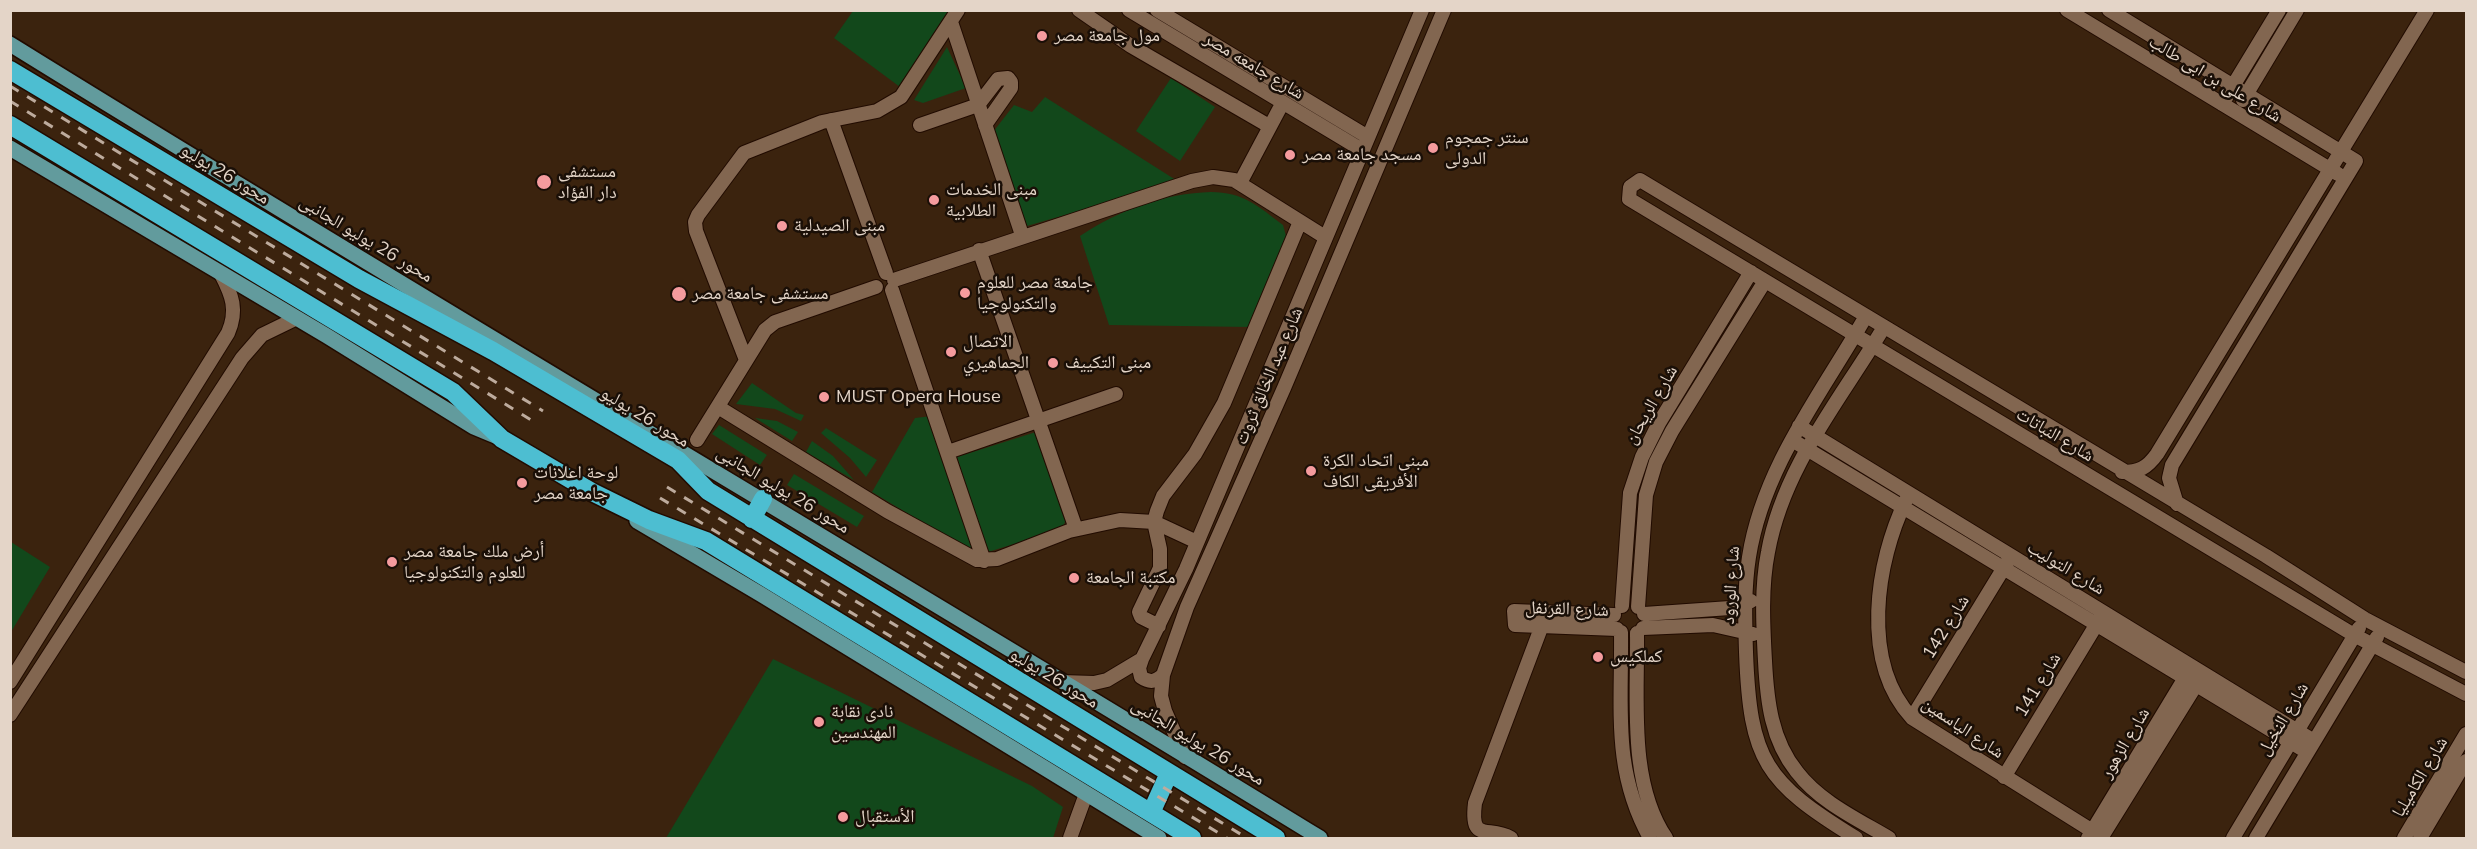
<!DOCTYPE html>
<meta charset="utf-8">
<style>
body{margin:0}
#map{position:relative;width:2477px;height:849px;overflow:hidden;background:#3b230e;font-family:Mulish,sans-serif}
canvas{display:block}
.frame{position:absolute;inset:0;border:12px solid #e4d5c8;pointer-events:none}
</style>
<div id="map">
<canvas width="2477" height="849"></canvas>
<div class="frame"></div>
</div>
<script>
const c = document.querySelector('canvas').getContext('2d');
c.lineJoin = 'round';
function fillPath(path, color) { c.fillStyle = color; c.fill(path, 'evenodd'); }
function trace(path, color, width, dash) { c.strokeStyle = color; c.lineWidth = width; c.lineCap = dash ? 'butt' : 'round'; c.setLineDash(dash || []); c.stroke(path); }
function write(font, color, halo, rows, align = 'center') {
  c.font = font + ' Mulish,"Noto Naskh Arabic",sans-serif'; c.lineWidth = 5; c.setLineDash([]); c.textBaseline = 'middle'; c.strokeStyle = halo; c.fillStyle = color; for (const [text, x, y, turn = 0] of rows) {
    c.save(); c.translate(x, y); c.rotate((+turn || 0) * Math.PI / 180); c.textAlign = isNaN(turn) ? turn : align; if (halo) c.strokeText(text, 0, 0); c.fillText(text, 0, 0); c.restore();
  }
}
fillPath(new Path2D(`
 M853 11H953L900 87 834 38Z
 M947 47 966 88 923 103 914 100Z
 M1171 78 1215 107 1180 161 1136 131Z
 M1045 97 1179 182 1027 226 993 132 1014 105 1032 112Z
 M1211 192C1243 192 1258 206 1283 225L1286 236 1251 327 1109 325 1080 236C1117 211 1165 193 1211 192Z
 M752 383 796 413 804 415 801 421 775 409 736 404Z
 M932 416 975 554 872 492 915 418Z
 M755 418 777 421 798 432 792 441Z
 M719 425 767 455 760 465 712 434Z
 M826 428 877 460 866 477 850 458 821 433Z
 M1036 432 1067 514 1063 529 988 552 957 457Z
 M812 441 833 456 854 480 806 452Z
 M794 474 864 516 857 527 787 485Z
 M11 542 50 567 11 632Z
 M773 659 1032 786 1063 807 1053 838H666Z`), '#12481b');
const minor = new Path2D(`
 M1079 10 1131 46 1269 126
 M1129 10 1362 150
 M1157 10 1368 137
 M2067 10 2338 174
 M2109 10 2356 161 2172 465 2169 478 2177 504
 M951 22 1022 235
 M2243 100 2297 10
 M2222 104 2279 10
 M831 120 886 273
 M920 125 978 105 998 79 1008 78 1011 82V88L985 125
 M1240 183 1282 104
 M979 250 1076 529
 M894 280 1192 181 1213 177 1234 180 1325 237
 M892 290 984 561
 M1884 327C1841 399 1783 467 1768 552 1761 587 1763 625 1765 661 1767 700 1771 740 1797 772 1820 802 1857 819 1889 838
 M746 360 696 231 695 222 698 215 744 153 822 122 877 111 901 97 958 10
 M718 407 887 511 977 560 997 559 1069 531 1120 520 1154 522 1197 542
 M1799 426 2314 741
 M697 440 765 330 775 322 876 287
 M1792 440 2307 752
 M948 452 1116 394
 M2122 472C2139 472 2147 468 2157 454L2427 10
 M1906 500C1876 562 1860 662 1912 718L2102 837
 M1622 606 1630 493 1642 457 1659 423 1751 272
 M1638 607 1646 495 1656 462 1672 431 1765 281
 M1644 614 1730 608 1751 601
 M1614 615 1514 611 1515 625 1617 629
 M1159 626 1141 617 1139 612 1160 568V549L1154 522 1157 511 1163 496 1195 454 1224 403 1299 224
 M1643 628 1713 625 1753 634
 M1621 632C1622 708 1612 770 1650 838
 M1637 633C1638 699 1628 782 1666 838
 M1142 659 1139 668 1141 677C1150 683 1155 682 1163 675
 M2466 672 2365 619 2266 556 1640 180 1630 187 1629 199 2354 635 2466 694
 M10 682 228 333C238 310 232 295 221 274
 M1062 682 1094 683 1107 680 1142 659 1186 569 1422 10
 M10 715 242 358 262 335 297 318
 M1912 718 2008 561
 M1185 757 1165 711 1161 696 1163 675 1187 607 1284 388 1444 10
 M2004 777 2101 617
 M1070 838 1086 794
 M1511 838C1488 825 1470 844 1475 803L1547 612
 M1856 838C1765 782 1750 761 1746 652 1745 620 1744 589 1749 557 1763 467 1822 393 1866 316
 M2088 838 2189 671
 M2101 838 2201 677
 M2233 838 2359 628
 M2256 838 2377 637
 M2404 838 2466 734
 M2420 838 2466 761`);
const major = new Path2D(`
 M10 44C444 313 885 571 1320 838
 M10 148 327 336 474 427 498 437
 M637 521 762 595 1159 838`);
const highway = new Path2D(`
 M10 70 359 279 493 351 678 460 708 491 1276 838
 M10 125 453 392 502 439 592 492 649 520 706 541 1192 838
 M752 519 763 499
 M1151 813 1169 773`);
trace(minor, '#210b00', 16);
trace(major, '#210b00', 18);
trace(highway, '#210b00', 21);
trace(minor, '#826650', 14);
trace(major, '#629b9d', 15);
trace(highway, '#4dbed1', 18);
trace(new Path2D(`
 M10 86 543 411
 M10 101 536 423
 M667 487 1247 838
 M660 498 1227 838`), '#bdab9d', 3, [10, 10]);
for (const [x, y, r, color] of [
 [1042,36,6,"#f59b9e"],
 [1433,148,6,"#f59b9e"],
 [1290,155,6,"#f59b9e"],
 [544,182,8,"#f59b9e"],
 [934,200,6,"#f59b9e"],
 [782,226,6,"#f59b9e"],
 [965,293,6,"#f59b9e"],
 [679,294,8,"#f59b9e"],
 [951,352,6,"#f59b9e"],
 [1053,363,6,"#f59b9e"],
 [824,397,6,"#f59b9e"],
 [1311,471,6,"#f59b9e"],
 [522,483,6,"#f59b9e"],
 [392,562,6,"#f59b9e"],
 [1074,578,6,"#f59b9e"],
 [1598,657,6,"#f59b9e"],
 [819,722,6,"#f59b9e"],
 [843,817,6,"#f59b9e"]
]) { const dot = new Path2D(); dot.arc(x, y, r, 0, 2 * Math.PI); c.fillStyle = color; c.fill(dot); trace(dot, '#1a0f07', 2); }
write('18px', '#e4d5c8', '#1a0f07', [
 ["مول جامعة مصر",1054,36],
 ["سنتر جمجوم",1445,138],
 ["الدولى",1445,159],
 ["مسجد جامعة مصر",1302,155],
 ["مستشفى",558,172],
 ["دار الفؤاد",558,193],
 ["مبنى الخدمات",946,190],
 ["الطلابية",946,211],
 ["مبنى الصيدلية",794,226],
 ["جامعة مصر للعلوم",977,283],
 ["والتكنولوجيا",977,304],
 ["مستشفى جامعة مصر",692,294],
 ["الاتصال",963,342],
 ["الجماهيري",963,363],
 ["مبنى التكييف",1065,363],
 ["MUST Opera House",836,397],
 ["مبنى اتحاد الكرة",1323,461],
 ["الأفريقى الكاف",1323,482],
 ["لوحة اعلانات",534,473],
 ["جامعة مصر",534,494],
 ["أرض ملك جامعة مصر",404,552],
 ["للعلوم والتكنولوجيا",404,573],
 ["مكتبة الجامعة",1086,578],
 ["كملكيس",1610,657],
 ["نادى نقابة",831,712],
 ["المهندسين",831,733],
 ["الأستقبال",855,817]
], 'left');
write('18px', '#e4d5c8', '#1a0f07', [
 ["شارع جامعه مصر",1254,66,31],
 ["شارع على بن ابى طالب",2215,79,31],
 ["محور 26 يوليو",225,174,31],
 ["محور 26 يوليو الجانبى",366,239,31],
 ["شارع عبد الخالق ثروت",1269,376,-67],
 ["شارع الريحان",1651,405,-60],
 ["محور 26 يوليو",645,417,31],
 ["شارع النباتات",2055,435,31],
 ["محور 26 يوليو الجانبى",783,490,31],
 ["شارع التوليب",2066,568,31],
 ["شارع الورود",1731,585,-86],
 ["شارع القرنفل",1567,609,2],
 ["شارع 142",1946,627,-58],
 ["محور 26 يوليو",1054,678,31],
 ["شارع 141",2038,685,-59],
 ["شارع النخيل",2283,719,-59],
 ["شارع الياسمين",1963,728,34],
 ["محور 26 يوليو الجانبى",1198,742,31],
 ["شارع الزهور",2125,743,-59],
 ["شارع الكاميليا",2420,777,-59]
]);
</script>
